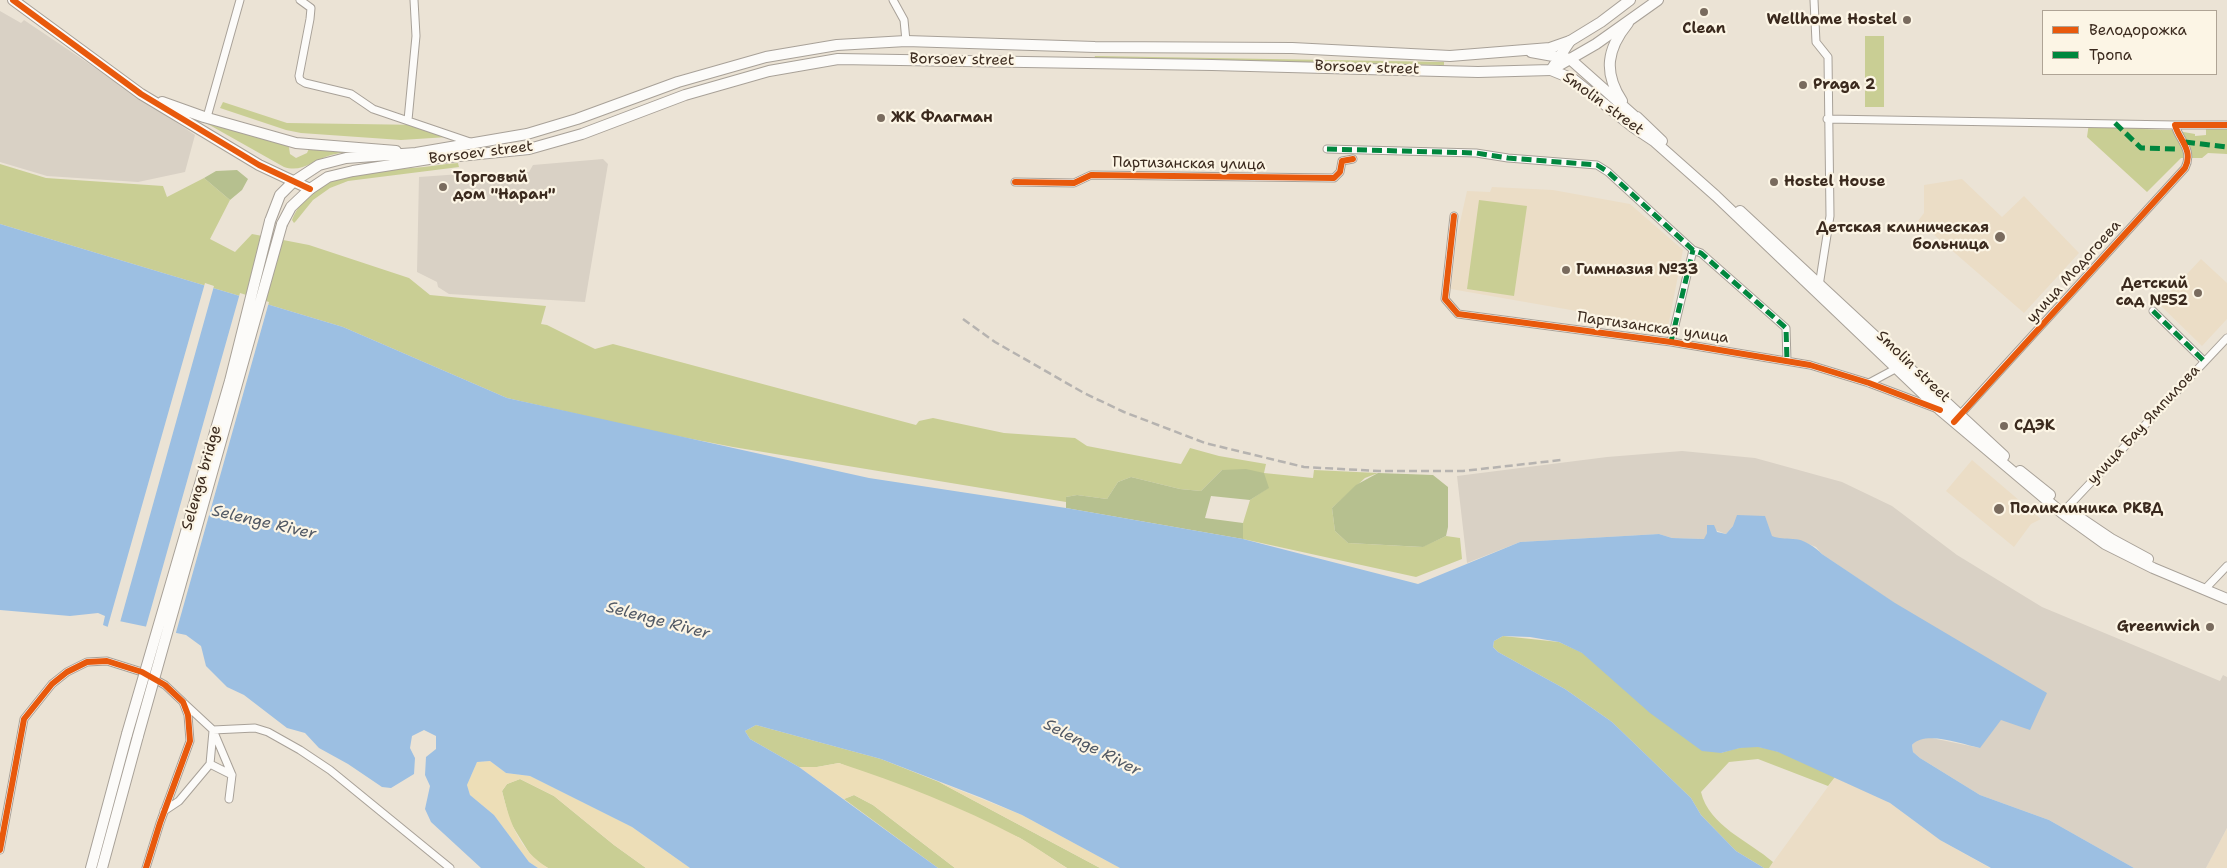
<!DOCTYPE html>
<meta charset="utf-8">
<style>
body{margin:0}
#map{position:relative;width:2227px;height:868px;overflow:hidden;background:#ebe3d5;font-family:"Shantell Sans",sans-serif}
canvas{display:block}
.legend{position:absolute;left:2042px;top:10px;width:175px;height:65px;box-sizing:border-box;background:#fcf5e5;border:1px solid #afa495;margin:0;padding:6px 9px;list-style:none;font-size:15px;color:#3b2a1e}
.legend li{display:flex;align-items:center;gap:10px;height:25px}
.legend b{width:25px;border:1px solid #afa495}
</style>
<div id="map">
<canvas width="2227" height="868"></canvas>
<ul class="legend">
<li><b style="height:6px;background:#e8590c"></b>Велодорожка</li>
<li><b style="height:6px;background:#00873e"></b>Тропа</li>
</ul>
</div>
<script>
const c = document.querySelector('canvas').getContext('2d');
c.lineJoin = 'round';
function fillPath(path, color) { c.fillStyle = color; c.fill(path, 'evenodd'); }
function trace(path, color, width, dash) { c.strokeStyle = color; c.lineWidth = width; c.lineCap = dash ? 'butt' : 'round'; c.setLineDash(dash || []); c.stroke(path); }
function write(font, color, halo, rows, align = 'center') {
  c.font = font + ' "Shantell Sans",sans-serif'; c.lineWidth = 4.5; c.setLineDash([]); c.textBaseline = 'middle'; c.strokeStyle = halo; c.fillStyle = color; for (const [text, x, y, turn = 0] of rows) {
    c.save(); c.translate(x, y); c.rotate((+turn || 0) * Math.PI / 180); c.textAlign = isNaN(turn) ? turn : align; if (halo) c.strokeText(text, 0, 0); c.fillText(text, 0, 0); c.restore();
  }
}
fillPath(new Path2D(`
 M1962 179 2002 217 2024 196 2079 253 2024 313 1918 221 1924 213V185Z
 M1492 187 1553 190 1630 204 1683 250 1668 327 1451 289 1457 236 1467 191 1490 192Z
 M2201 259 2227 283V319L2202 346 2159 304Z
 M1972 460 2041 519 2031 524 2014 547 1946 491Z
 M1835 777 1890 803 1940 840 1990 868H1769Z
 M2227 828V868H2206Z`), '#ebddc6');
fillPath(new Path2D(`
 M0 11 21 23 24 20 195 135 185 172 138 182 47 176 0 162Z
 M603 159 608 164 585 302 449 294 438 287 437 282 417 272 419 177 475 173 529 172 533 165Z
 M1682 451 1755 458 1842 482 1892 506 1957 555 2042 607 2220 681 2223 675 2227 677V828L2206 868H2134L2049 820 1980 795 1920 758 1913 752 1912 745 1917 739 1927 737 1980 748 1894 603 1822 554 1816 547 1796 539H1777L1733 526 1726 534 1715 530 1707 533 1705 539 1672 538 1659 534 1520 542 1467 563 1457 476 1607 457Z`), '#d9d1c5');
fillPath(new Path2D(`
 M1865 36H1884V107H1865Z
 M1095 56 1444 62V65L1094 59Z
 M223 102 287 123 424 125 448 137 401 140 301 133 286 130 220 108Z
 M190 114 288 141 290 154 296 158 307 153 311 144 366 150C354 151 343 152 331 155 314 160 302 173 284 167Z
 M2089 123H2139L2143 129 2172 130 2195 134V136L2206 135V129H2210V127H2227V154L2208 153 2202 158H2181L2147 192 2087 137Z
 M458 163 459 167 348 181 330 188 313 200 296 221 294 223 292 220C313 170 367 172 412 168 428 167 443 164 458 163Z
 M0 164 46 178 163 186 167 197 204 178 230 200 210 239 235 252 252 234 309 245 409 278 430 295 546 306 541 324 547 325 595 349 613 344 916 425 919 421 933 418 1004 433 1075 438 1087 446 1181 464 1190 448 1219 456 1266 464 1264 473 1313 478 1314 470 1378 473 1365 478 1332 508 1335 531 1348 543 1422 547 1446 536 1460 538 1462 559 1416 577 1243 539V523L1250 500 1268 488 1222 470 1201 491 1180 489 1131 477 1118 482 1107 499 1077 495 1066 497V502L733 447 651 431 507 398 343 327 0 224Z
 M1479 200 1527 206 1514 296 1467 289Z
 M1503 636 1559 642 1583 653 1610 676 1721 753C1733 749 1747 745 1759 747 1785 751 1811 766 1835 777L1828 786 1758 759 1729 762 1701 792C1709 826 1749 841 1773 862L1769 868H1764L1736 851 1701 815 1691 798 1612 722 1565 689 1498 652 1493 647 1494 641Z
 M756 725 881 759 939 782 1100 868H1067L1020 838 839 763 817 767H799L750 739 745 731Z
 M520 779 554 796 614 845 646 868H548L533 859 510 822 502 791 507 784Z
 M854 795 873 805 955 868H938L844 799Z`), '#c9ce94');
fillPath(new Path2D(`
 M237 170 248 179 242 190 230 200 204 178 216 171Z
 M1246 469 1264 473 1269 488 1250 500 1211 496 1205 518 1243 523V539L1066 508V497L1077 495 1107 499 1118 482 1131 477 1180 489 1201 491 1222 470Z
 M1378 473 1433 475 1448 487V527L1446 536 1423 547 1348 543 1335 531 1332 508 1356 485Z`), '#b6c08f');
fillPath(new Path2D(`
 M490 761 506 773 530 776 632 827 690 868H646L614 845 554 796 520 779 507 784 502 791C510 823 519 850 548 868H538L529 862 494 815 470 795 467 785 477 762Z
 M839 763C900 783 961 807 1018 837 1035 846 1051 858 1067 868H955L873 805 854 795 844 799 799 767H817Z
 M939 782 1022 815 1120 868H1100Z`), '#eddeb7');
fillPath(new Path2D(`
 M0 224 343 327 507 398 869 478 1066 508 1243 539 1418 584 1520 542 1659 534 1672 538 1704 539 1707 533V525H1714L1717 532 1726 534 1733 526 1737 515 1765 516 1772 536C1779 539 1785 538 1793 539 1804 539 1815 547 1822 554L1895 603 2047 693 2030 730 2001 720 1980 748C1962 744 1925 730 1912 745L1913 752 1920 758 1980 795 2049 820 2134 868H1991L1940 840 1890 803 1778 752 1758 747 1740 748 1721 753 1702 751 1650 713 1582 653 1559 642 1530 637 1503 636 1494 641 1493 647 1498 652 1565 689 1612 722 1691 798 1701 815 1736 851 1764 868H1120L1022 815 982 798 881 759 756 725 745 731 750 739 799 767 938 868H690L632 827 530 776 506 773 490 761 477 762 467 785 470 795 494 815 529 862 538 868H481L431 822 425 809 430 786 425 775 426 757 436 749V736L424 730 412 736 410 748 415 758 414 774 391 788 382 787 348 764 319 748 305 733 287 728 244 695 227 687 206 666 201 646 186 635 119 621 113 629 103 625 105 616 98 613 70 616 0 610Z`), '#9cbfe2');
fillPath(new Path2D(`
 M205 283 214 286 119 626 113 631 107 629Z
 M240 293 269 302 175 636 145 630Z`), '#ebe3d5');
const street = new Path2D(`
 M300 0 311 8 310 19 299 76 300 80 305 83 351 94 373 109 470 142
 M893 0 904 20 906 41
 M1814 0 1816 42 1828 57 1830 216 1819 286
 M207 117 240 0
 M1827 119 2175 125
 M408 120 416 36 414 0
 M1327 149 1476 153 1508 158 1597 165 1608 172 1693 250 1701 253 1786 328 1787 361
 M1015 182 1074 183 1091 175 1334 178 1340 172 1342 161 1353 159
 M1454 216 1445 299 1458 314 1671 342 1810 365 1869 383 1935 408
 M2153 311 2204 361
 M1671 342 1693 250
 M1869 383 1897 368
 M1957 418 2185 168C2194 150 2179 140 2175 125H2227
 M2062 513 2227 338
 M2205 589 2227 566
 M185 704 213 730 232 775 229 799
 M213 730 255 728 268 732 300 750 330 770 450 868
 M210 764 232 775
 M164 811 179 801 210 764 213 731
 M0 850 24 719 52 684 67 672 87 662 107 661 142 672 165 685 183 702 188 715 190 741 160 823 146 868`);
const secondary = new Path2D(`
 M13 0 141 94 259 165 310 189
 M1570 41 1551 70 1573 79 1633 127 1654 141 1716 196 1940 410 2062 513 2105 544 2153 568 2227 599
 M1531 52 1570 59 1641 122
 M1622 101C1603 72 1607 49 1628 23
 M162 102 204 117 296 143 396 151
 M1637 117 1662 141
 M1740 211 2004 456
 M2020 471 2050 495
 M2071 512 2111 539 2148 559`);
const primary = new Path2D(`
 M270 221 280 195 293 182 319 165 346 158 416 153 527 134 577 119 678 82 766 57 837 45 906 41 1095 47 1292 48 1450 56 1550 48 1570 41 1601 22 1630 0
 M282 224 291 207 310 189 328 177 353 171 429 159 529 149 582 134 685 95 769 71 838 59 1212 65 1478 72 1551 70 1596 44 1658 0
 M91 868 127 734
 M102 868 138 736`);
trace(street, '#a8a198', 9);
trace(secondary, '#a8a198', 12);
trace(primary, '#a8a198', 12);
trace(street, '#fcfbf9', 7);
trace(secondary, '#fcfbf9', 10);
trace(primary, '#fcfbf9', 10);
trace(new Path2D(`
 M963 319 995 342 1084 393 1124 412 1205 443 1304 467 1379 471H1463L1561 460`), '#b6b3b0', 2.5, [8, 4]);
const primaryBridge = new Path2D(`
 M127 734 230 381 270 221
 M138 736 282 224`);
trace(primaryBridge, '#a8a198', 12, []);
trace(primaryBridge, '#fcfbf9', 10);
trace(new Path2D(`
 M2115 123 2141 148 2179 149
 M2185 142 2227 147
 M1327 149 1476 153 1508 158 1597 165 1608 172 1693 250 1701 253 1786 328 1787 361
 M2153 311 2204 361
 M1671 342 1693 250`), '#00873e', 5, [10, 5]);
trace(new Path2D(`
 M13 0 141 94 259 165 310 189
 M1015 182 1074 183 1091 175 1334 178 1340 172 1342 161 1353 159
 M1454 216 1445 299 1458 314 1671 342 1810 365 1869 383 1940 410
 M1954 422 2185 168C2194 150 2179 140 2175 125H2227
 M0 850 24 719 52 684 67 672 87 662 107 661 142 672 165 685 183 702 188 715 190 741 160 823 146 868`), '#e8590c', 6);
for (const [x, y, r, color] of [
 [1704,12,5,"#796b5e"],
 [1907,20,5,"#796b5e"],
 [1803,85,5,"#796b5e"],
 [881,118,5,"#796b5e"],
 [1774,182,5,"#796b5e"],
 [443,187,5,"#796b5e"],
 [2000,237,6,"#796b5e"],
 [1566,270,5,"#796b5e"],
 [2198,293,5,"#796b5e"],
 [2004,426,5,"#796b5e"],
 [1999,509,6,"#796b5e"],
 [2210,627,5,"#796b5e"]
]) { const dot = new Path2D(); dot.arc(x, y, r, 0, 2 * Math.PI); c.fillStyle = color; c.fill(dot); trace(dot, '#fcf5e5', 2); }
write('bold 15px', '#3b2a1e', '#fcf5e5', [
 ["Wellhome Hostel",1897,20,"right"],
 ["Clean",1704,29,"center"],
 ["Praga 2",1813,85],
 ["ЖК Флагман",891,118],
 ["Торговый",453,178],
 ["дом \"Наран\"",453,195],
 ["Hostel House",1784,182],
 ["Детская клиническая",1989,228,"right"],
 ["больница",1989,245,"right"],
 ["Гимназия №33",1576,270],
 ["Детский",2188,284,"right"],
 ["сад №52",2188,301,"right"],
 ["СДЭК",2014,426],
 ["Поликлиника РКВД",2010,509],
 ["Greenwich",2200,627,"right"]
], 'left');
write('15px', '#3b2a1e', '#fcf5e5', [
 ["Borsoev street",962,60,1],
 ["Borsoev street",1367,68,2],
 ["Smolin street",1603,104,36],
 ["Borsoev street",481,153,-7],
 ["Партизанская улица",1189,164,1],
 ["улица Модогоева",2074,272,-48],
 ["Партизанская улица",1653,328,8],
 ["Smolin street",1913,367,44],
 ["улица Бау Ямпилова",2144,425,-47],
 ["Selenga bridge",202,478,-74]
]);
write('italic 16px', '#515965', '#fcf5e5', [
 ["Selenge River",264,523,13],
 ["Selenge River",658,621,15],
 ["Selenge River",1092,748,27]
]);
</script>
